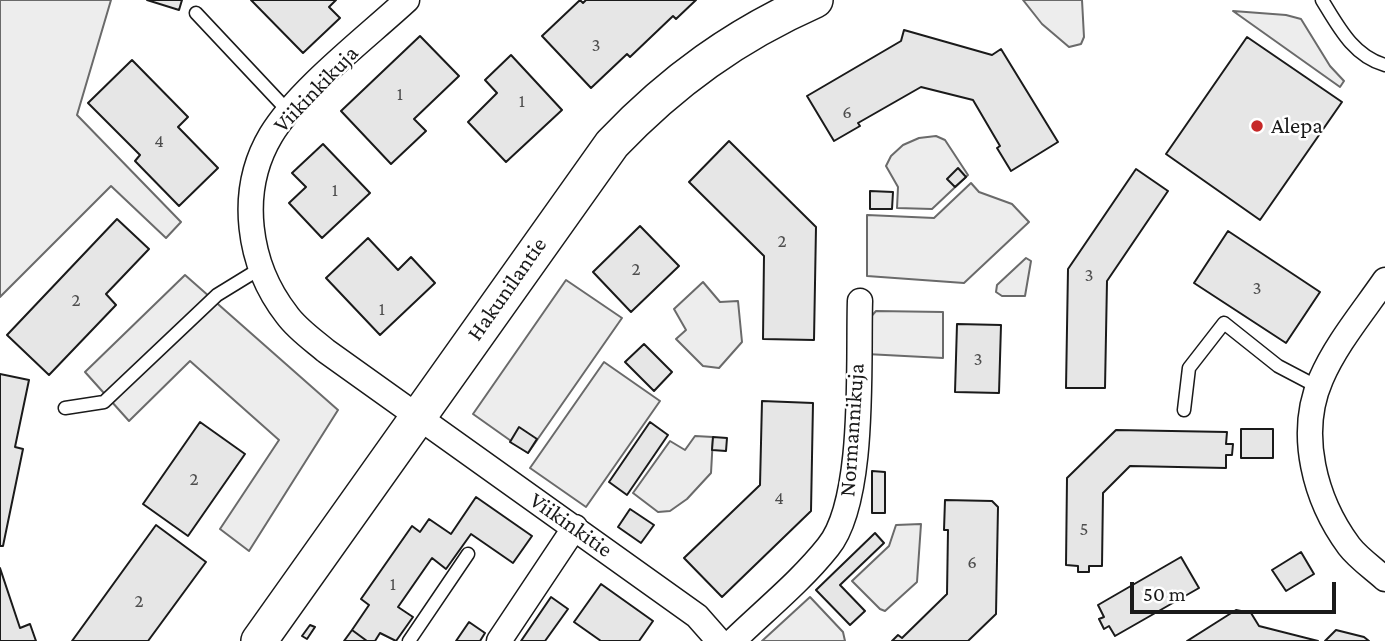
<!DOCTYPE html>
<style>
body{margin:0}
#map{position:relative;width:1385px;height:641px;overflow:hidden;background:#fff;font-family:"Crimson Pro",serif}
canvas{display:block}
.scale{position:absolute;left:1130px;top:582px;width:206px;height:32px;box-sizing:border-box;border:4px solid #1a1a1a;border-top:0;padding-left:9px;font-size:21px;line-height:24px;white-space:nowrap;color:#1a1a1a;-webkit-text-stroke:5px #fff;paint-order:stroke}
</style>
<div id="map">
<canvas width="1385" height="641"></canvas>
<div class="scale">50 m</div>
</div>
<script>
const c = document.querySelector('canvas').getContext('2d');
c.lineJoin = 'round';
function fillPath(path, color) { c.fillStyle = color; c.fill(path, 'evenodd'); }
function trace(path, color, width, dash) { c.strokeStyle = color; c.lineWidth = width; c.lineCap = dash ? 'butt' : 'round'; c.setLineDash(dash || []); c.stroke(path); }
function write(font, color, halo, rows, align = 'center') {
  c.font = font + ' "Crimson Pro",serif'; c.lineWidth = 5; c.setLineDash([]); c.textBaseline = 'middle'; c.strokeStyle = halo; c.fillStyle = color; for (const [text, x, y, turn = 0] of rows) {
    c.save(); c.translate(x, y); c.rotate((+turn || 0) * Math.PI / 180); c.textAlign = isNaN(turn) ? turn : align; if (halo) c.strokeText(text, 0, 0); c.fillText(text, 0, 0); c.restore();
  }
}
const built = new Path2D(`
 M0 0H111L77 115 181 222 166 238 111 186 0 297Z
 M1023 0H1082L1084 37 1081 44 1069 47 1042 24Z
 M1233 11 1286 15 1301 19 1330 66 1344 81 1340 87Z
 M936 136 945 140 968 175 932 209 897 208 898 187 886 166 891 156 903 145 919 138Z
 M971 183 979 192 1012 204 1029 222 964 283 867 276V215L934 218Z
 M1026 258 1031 261 1025 296H1002L996 292 997 285Z
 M185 275 338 410 249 551 220 529 279 440 190 361 129 421 85 372Z
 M566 280 622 318 528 453 473 414Z
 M703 282 720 302 738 301 742 342 719 368 703 366 676 339 686 330 674 309Z
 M876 311 943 312V358L866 354 868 320Z
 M604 362 660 401 586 507 530 468Z
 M695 436 713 437 711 473 687 499 670 511 658 512 633 493 670 441 685 450Z
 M921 524 917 582 885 611 880 609 852 581 889 546 896 525Z
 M810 597 843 632 845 641H762Z`);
fillPath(built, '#ededed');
trace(built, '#6a6a6a', 2);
const building = new Path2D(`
 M147 0H182L179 10Z
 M251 0H336L329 7 340 18 303 53Z
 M580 0 583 3 586 0H696L676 19 673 16 630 57 627 54 591 88 542 36Z
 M904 30 992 55 1001 49 1058 142 1011 171 997 148 1000 146 973 100 921 87 858 123 860 126 834 141 807 96 901 41Z
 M420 36 459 76 414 119 426 131 391 164 341 111Z
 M1247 37 1342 102 1260 220 1166 154Z
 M511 55 562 110 506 162 468 122 497 93 485 80Z
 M132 60 188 117 178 127 218 168 179 206 135 161 140 155 88 103Z
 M729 141 816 227 814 340 763 339 764 256 689 182Z
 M323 144 370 193 322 238 289 203 306 187 292 173Z
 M958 168 966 177 955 187 947 179Z
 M1136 169 1168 191 1107 281 1105 388H1066L1068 269Z
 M870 191 893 192 892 209H870Z
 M117 219 149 249 106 294 116 305 49 375 7 335Z
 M640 226 679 266 631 312 593 272Z
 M1228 231 1320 292 1286 343 1194 283Z
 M368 238 398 270 411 257 435 283 380 335 326 278Z
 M957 324 1001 325 999 393 955 392Z
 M644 344 672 372 654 391 625 362Z
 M0 374 29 380 15 447 23 449 3 546H0Z
 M762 401 813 403 811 511 722 597 684 558 760 485Z
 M200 422 245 454 188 536 143 504Z
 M650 422 668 435 627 495 609 482Z
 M519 427 537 439 528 453 510 442Z
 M1241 429H1273V458H1241Z
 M1116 430 1227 432 1226 444H1233L1232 455H1226V468L1130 466 1103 493 1102 566H1089V572H1078V566L1066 565 1067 478Z
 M713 437 727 438 726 451 712 450Z
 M872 471 885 472V513H872Z
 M476 497 532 536 513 563 471 534 446 569 432 558 398 607 413 617 396 641 380 633 375 641H367L352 630 369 605 361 599 412 526 420 532 429 519 451 534Z
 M945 500 992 501 998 507 996 614 968 641H892L898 635 902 638 947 594 948 530H944Z
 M630 509 654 525 641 543 618 527Z
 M156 525 206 562 148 641H72Z
 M875 533 884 543 840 585 865 611 850 625 816 590Z
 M1301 552 1314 574 1286 591 1272 570Z
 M1181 557 1199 588 1115 636 1109 626 1104 629 1099 619 1104 617 1098 605Z
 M0 568 20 628 30 624 36 641H0Z
 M601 584 653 621 639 641H601L574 622Z
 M551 597 568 609 545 641H521Z
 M1236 610 1251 613 1259 626 1318 641H1187Z
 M469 622 485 633 480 641H456Z
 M310 625 315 627 307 639 302 636Z
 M352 630 367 641H344Z
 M1336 630 1364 637 1369 641H1325Z`);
fillPath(building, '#e6e6e6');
trace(building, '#1a1a1a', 2);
const lane = new Path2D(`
 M1322 0C1338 26 1353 56 1385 65
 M196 13 289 112
 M65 408 104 402 217 295 261 268
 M1184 410 1189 368 1224 323 1278 366 1318 387
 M409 641 468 554`);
const street = new Path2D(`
 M407 0C367 37 298 90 271 135 237 192 248 265 287 315 297 329 313 340 326 351L697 616 719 641
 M1385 280C1363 312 1336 344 1321 379 1297 434 1315 500 1349 546 1358 558 1374 569 1385 579
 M499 641 575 527
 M733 641C765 610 801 581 828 547 866 501 858 362 860 301`);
const secondary = new Path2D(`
 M259 641 612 144C672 81 736 35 815 0`);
trace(lane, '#1a1a1a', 15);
trace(street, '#1a1a1a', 27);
trace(secondary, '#1a1a1a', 38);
trace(lane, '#fff', 12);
trace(street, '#fff', 24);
trace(secondary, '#fff', 35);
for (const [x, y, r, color] of [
 [1257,126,7,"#c62828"]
]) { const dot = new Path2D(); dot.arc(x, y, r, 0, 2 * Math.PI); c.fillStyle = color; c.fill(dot); trace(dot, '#fff', 2.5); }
write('19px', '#4d4d4d', null, [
 ["3",596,45],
 ["1",400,94],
 ["1",522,101],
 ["6",847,112],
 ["4",159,141],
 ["1",335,190],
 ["2",782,241],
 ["2",636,269],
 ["3",1089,275],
 ["3",1257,288],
 ["2",76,300],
 ["1",382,309],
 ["3",978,359],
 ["2",194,479],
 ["4",779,498],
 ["5",1084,529],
 ["6",972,562],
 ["1",393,584],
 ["2",139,601]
]);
write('23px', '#1a1a1a', '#fff', [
 ["Viikinkikuja",316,89,-46],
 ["Hakunilantie",507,289,-55],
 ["Normannikuja",852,430,-86],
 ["Viikinkitie",571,525,35]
]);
write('23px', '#1a1a1a', '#fff', [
 ["Alepa",1271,126]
], 'left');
</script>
